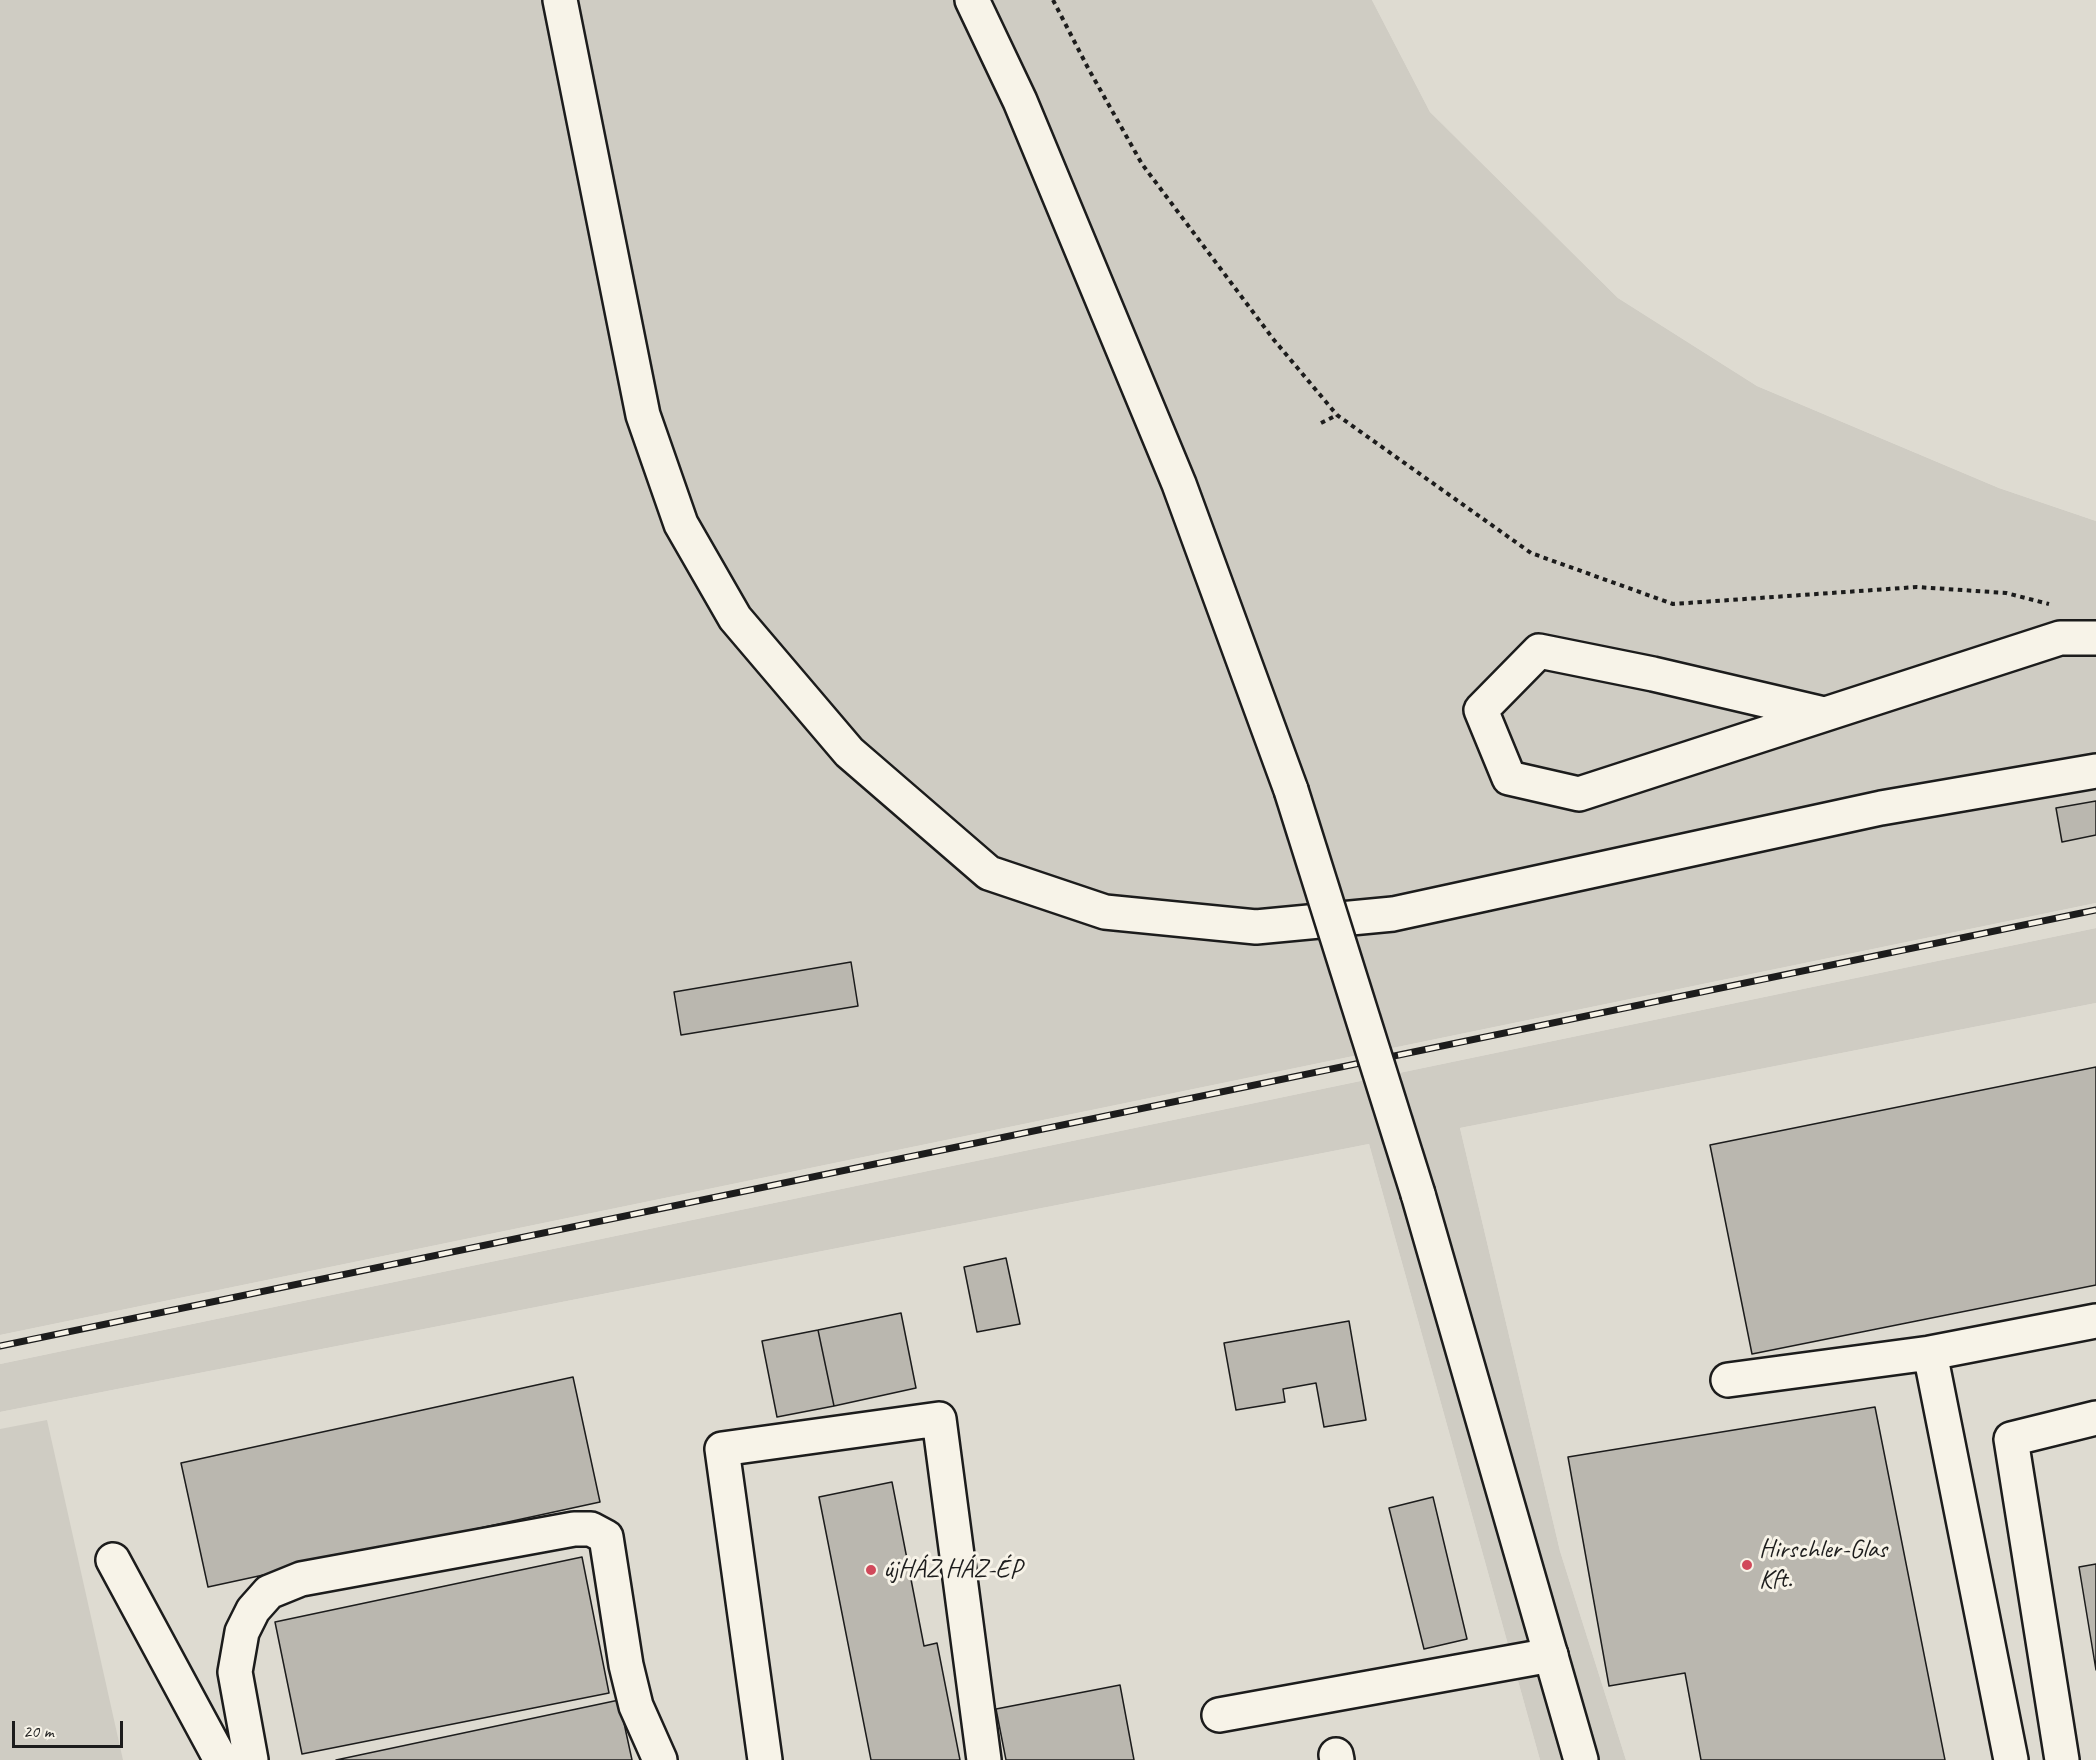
<!DOCTYPE html>
<meta charset="utf-8">
<style>
body{margin:0}
#map{position:relative;width:2096px;height:1760px;overflow:hidden;background:#eeeae0;font-family:Caveat,sans-serif}
canvas{display:block}
.scale{position:absolute;left:12px;top:1721px;width:111px;height:27px;box-sizing:border-box;border:3px solid #1c1c1c;border-top:0;padding-left:8px;font-size:18px;line-height:21px;white-space:nowrap;color:#1c1c1c;-webkit-text-stroke:4px #f7f3e8;paint-order:stroke}
</style>
<div id="map">
<canvas width="2096" height="1760"></canvas>
<div class="scale">20 m</div>
</div>
<script>
const c = document.querySelector('canvas').getContext('2d');
c.lineJoin = 'round';
function fillPath(path, color) { c.fillStyle = color; c.fill(path, 'evenodd'); }
function trace(path, color, width, dash) { c.strokeStyle = color; c.lineWidth = width; c.lineCap = dash ? 'butt' : 'round'; c.setLineDash(dash || []); c.stroke(path); }
function write(font, color, halo, rows, align = 'center') {
  c.font = font + ' Caveat,sans-serif'; c.lineWidth = 6; c.setLineDash([]); c.textBaseline = 'middle'; c.strokeStyle = halo; c.fillStyle = color; for (const [text, x, y, turn = 0] of rows) {
    c.save(); c.translate(x, y); c.rotate((+turn || 0) * Math.PI / 180); c.textAlign = isNaN(turn) ? turn : align; if (halo) c.strokeText(text, 0, 0); c.fillText(text, 0, 0); c.restore();
  }
}
fillPath(new Path2D(`
 M1372 0H2096V521L1999 488 1757 386 1618 298 1430 112Z
 M2096 903V928L0 1364V1335Z
 M2096 1003V1760H1626L1560 1551 1460 1128Z
 M1369 1144 1540 1760H0V1412Z`), '#dedbd1');
fillPath(new Path2D(`
 M0 0H1372L1430 112 1618 298 1757 386 1999 488 2096 521V903L0 1335Z
 M2096 928V1003L1460 1128 1560 1551 1626 1760H1540L1369 1144 0 1412V1364Z
 M47 1420 123 1760H0V1429Z`), '#cfccc3');
const building = new Path2D(`
 M2096 801V835L2062 842 2056 808Z
 M851 962 858 1006 681 1035 674 992Z
 M2096 1067V1285L1752 1354 1710 1145Z
 M1006 1258 1020 1324 977 1332 964 1267Z
 M901 1313 916 1388 834 1406 818 1330Z
 M1349 1321 1366 1420 1324 1427 1316 1383 1283 1389 1285 1402 1236 1410 1224 1343Z
 M818 1330 834 1406 777 1417 762 1341Z
 M573 1377 600 1502 208 1587 181 1463Z
 M1875 1407 1945 1760H1701L1685 1673 1609 1686 1568 1457Z
 M892 1482 924 1646 937 1643 960 1760H871L819 1497Z
 M1433 1497 1467 1639 1424 1649 1389 1508Z
 M582 1557 609 1693 302 1754 275 1622Z
 M2096 1564V1670L2079 1567Z
 M1120 1685 1134 1760H1006L996 1709Z
 M619 1700 632 1760H336Z`);
fillPath(building, '#bab7af');
trace(building, '#1c1c1c', 1.5);
const minor = new Path2D(`
 M560 0 643 415 681 524 735 618 849 752 989 873 1105 912 1256 927 1393 914 1881 808 2096 771
 M1824 714 1653 674 1539 651 1481 710 1509 778 1579 794 2060 638H2096
 M1728 1380 1930 1353
 M113 1560 221 1760
 M1219 1715 1551 1655
 M1336 1755 1337 1760
 M251 1760 235 1672 242 1632 253 1610 269 1592 301 1579 574 1529H591L606 1537 626 1665 636 1706 660 1760
 M765 1760 722 1449 939 1419 984 1760
 M2011 1760 1930 1353 2096 1321
 M2062 1760 2011 1439 2096 1418`);
const major = new Path2D(`
 M972 0 1020 101 1179 484 1291 790
 M1418 1194 1581 1760`);
trace(minor, '#1c1c1c', 38);
trace(major, '#1c1c1c', 38);
trace(new Path2D(`
 M1053 0 1088 68 1142 164 1274 340 1337 415 1531 553 1673 604 1917 587 2006 593 2049 604
 M1321 423 1337 415`), '#1c1c1c', 4, [4.5, 4.5]);
trace(minor, '#f7f3e8', 33);
trace(major, '#f7f3e8', 33);
const rail = new Path2D(`
 M0 1346 2096 910`);
trace(rail, '#1c1c1c', 7);
trace(rail, '#f7f3e8', 4.5, [14]);
const majorBridge = new Path2D(`
 M1291 790 1418 1194`);
trace(majorBridge, '#1c1c1c', 38, []);
trace(majorBridge, '#f7f3e8', 33);
for (const [x, y, r, color] of [
 [1747,1565,6,"#d1495b"],
 [871,1570,6,"#d1495b"]
]) { const dot = new Path2D(); dot.arc(x, y, r, 0, 2 * Math.PI); c.fillStyle = color; c.fill(dot); trace(dot, '#f7f3e8', 2); }
write('26px', '#1c1c1c', '#f7f3e8', [
 ["Hirschler-Glas",1759,1550],
 ["Kft.",1759,1580],
 ["újHÁZ HÁZ-ÉP",883,1570]
], 'left');
</script>
